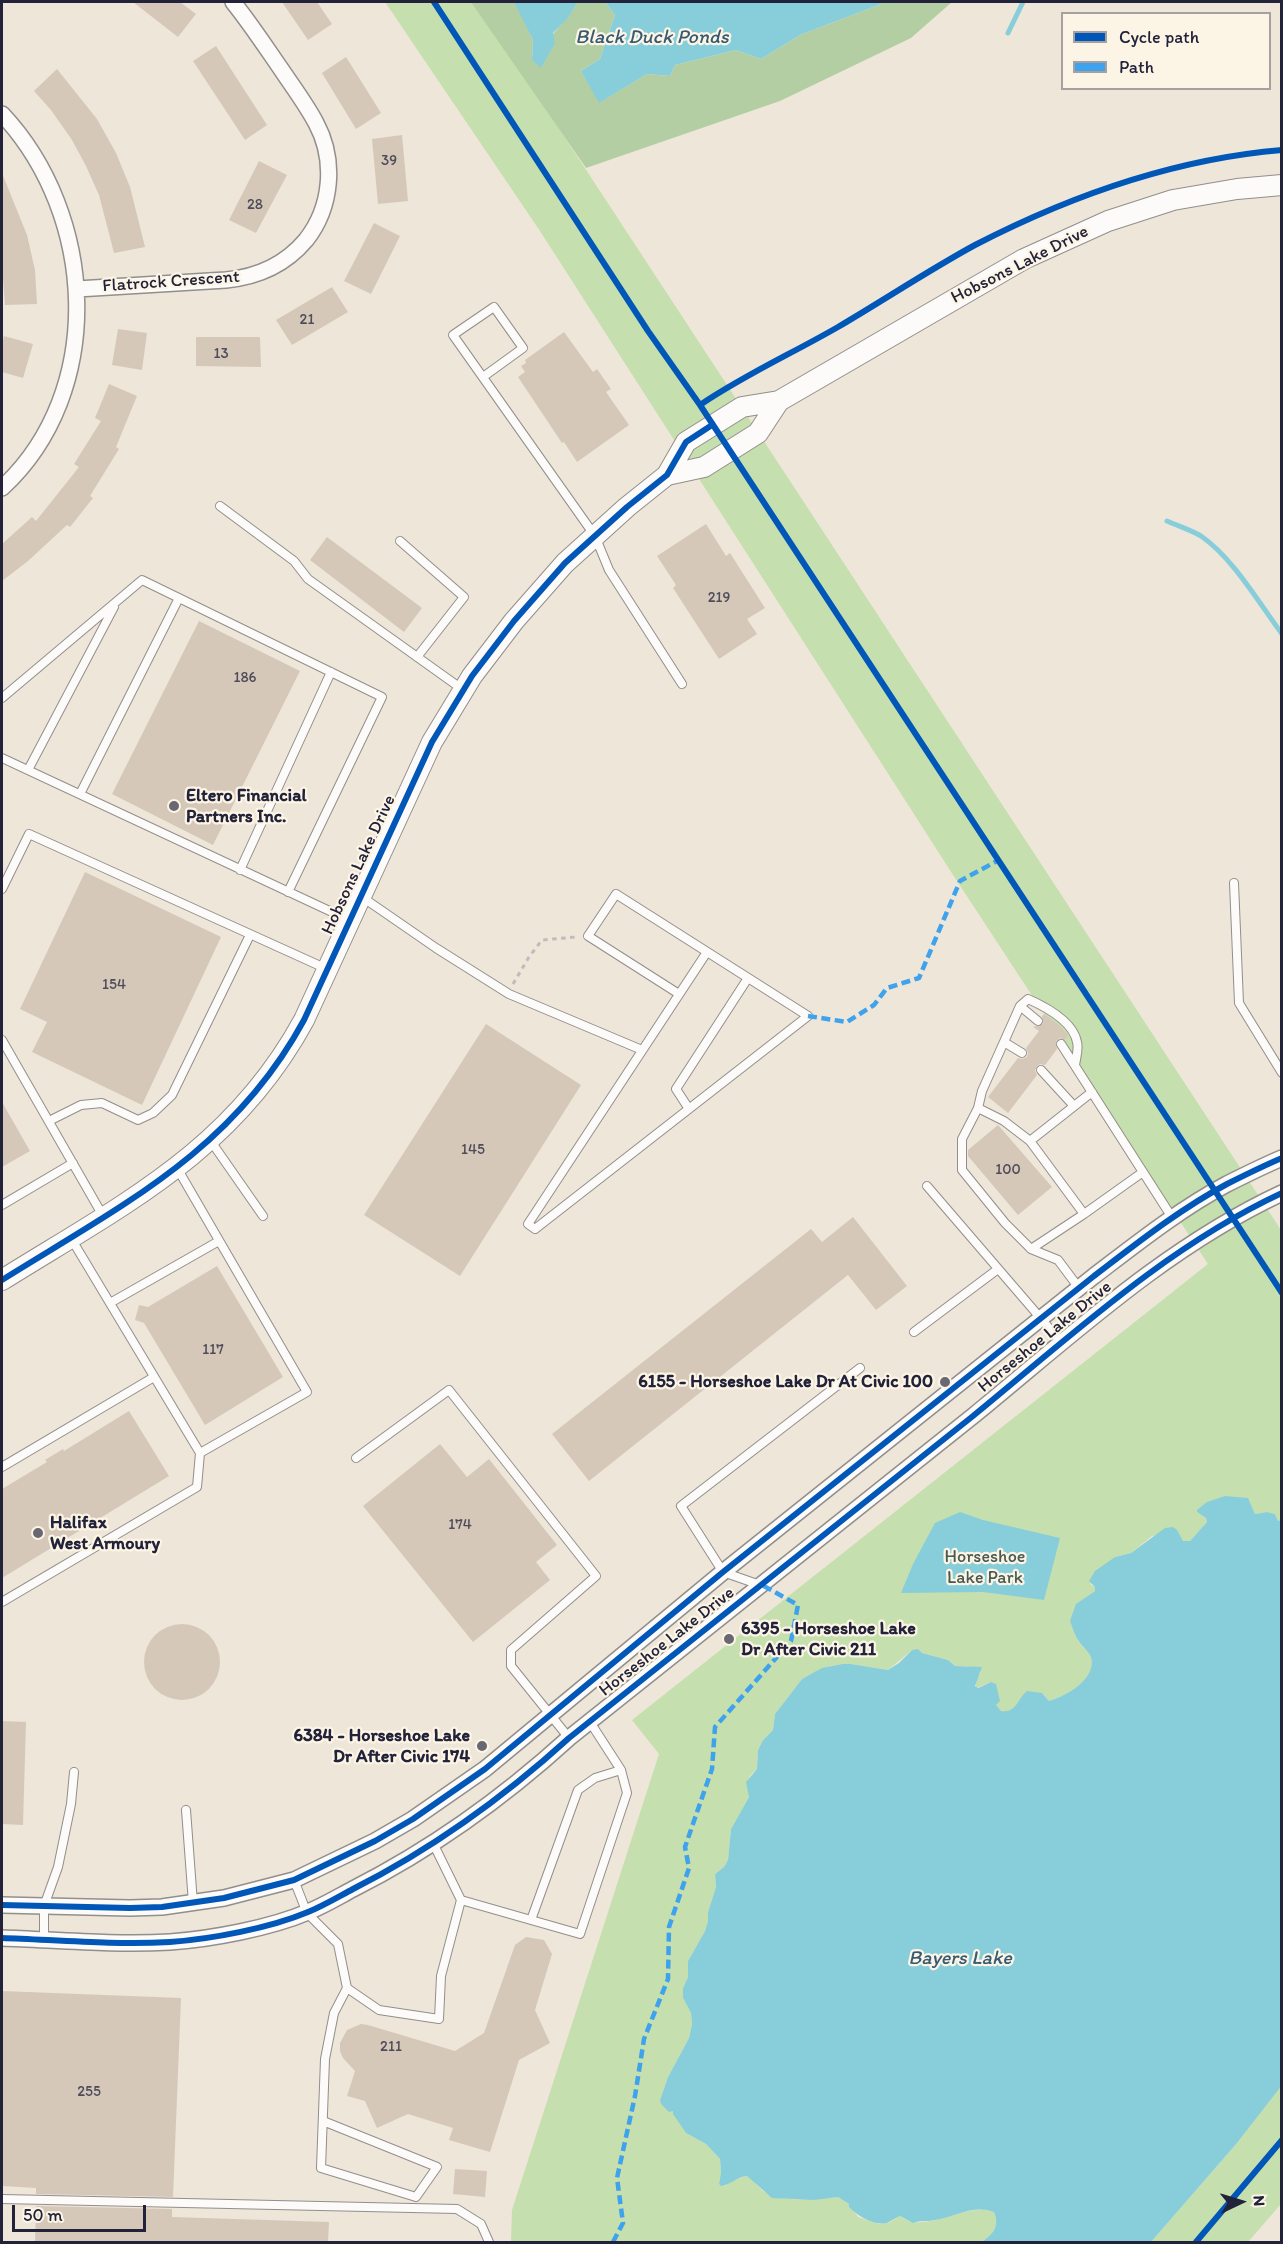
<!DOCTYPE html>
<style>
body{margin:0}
#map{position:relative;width:1283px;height:2244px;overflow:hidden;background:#eee6d9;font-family:Itim,sans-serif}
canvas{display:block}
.frame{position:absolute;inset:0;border:3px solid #22223b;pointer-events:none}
.legend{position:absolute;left:1061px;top:12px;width:210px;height:78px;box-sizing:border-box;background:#fcf5e5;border:2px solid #a5a1a1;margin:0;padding:8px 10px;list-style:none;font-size:18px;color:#22223b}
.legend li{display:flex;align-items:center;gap:12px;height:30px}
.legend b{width:30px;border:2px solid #a5a1a1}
.north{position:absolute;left:1211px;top:2172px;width:60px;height:60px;-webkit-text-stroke:4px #fcf5e5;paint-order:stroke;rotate:86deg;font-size:16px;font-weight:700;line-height:24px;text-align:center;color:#22223b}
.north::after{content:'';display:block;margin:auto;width:21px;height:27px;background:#22223b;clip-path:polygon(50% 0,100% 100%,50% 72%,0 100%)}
.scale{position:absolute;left:12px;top:2205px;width:134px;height:27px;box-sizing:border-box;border:3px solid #22223b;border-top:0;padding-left:8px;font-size:18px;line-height:21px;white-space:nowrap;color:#22223b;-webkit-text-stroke:4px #fcf5e5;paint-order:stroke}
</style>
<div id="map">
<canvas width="1283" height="2244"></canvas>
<div class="frame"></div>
<ul class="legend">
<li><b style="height:8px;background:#0057b8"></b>Cycle path</li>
<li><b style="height:8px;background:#3ea2ec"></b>Path</li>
</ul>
<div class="north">N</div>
<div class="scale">50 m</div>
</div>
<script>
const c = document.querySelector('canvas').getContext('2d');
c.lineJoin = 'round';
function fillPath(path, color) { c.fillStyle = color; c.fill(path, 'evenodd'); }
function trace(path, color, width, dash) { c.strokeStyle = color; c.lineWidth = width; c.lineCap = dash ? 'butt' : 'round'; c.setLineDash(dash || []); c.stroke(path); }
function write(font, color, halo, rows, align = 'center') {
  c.font = font + ' Itim,sans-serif'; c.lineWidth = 4.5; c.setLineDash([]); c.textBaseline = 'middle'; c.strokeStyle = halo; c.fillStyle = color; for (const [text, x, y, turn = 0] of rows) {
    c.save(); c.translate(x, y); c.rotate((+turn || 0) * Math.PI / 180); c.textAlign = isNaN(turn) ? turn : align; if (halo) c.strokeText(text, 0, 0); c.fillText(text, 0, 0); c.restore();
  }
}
fillPath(new Path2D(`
 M385 2H476L1281 1230V1520L1278 1521 1275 1514 1267 1512 1255 1514 1249 1501 1197 1512 1206 1518 1207 1522 1190 1541H1183L1178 1534 1152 1536 1131 1553 1115 1557 1090 1584 1095 1587V1591L1077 1604C1077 1615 1074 1633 1079 1642 1082 1647 1089 1651 1091 1657 1098 1679 1066 1696 1049 1701L1043 1694 1022 1698C1017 1707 1011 1713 1001 1711L995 1705 991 1682 976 1688V1680L981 1672 967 1666H955L948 1660 922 1653 918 1650H912L888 1670 851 1664H842L827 1667 802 1679 775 1714 773 1730 763 1740 758 1750 757 1769C743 1781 749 1782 749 1797L731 1829 728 1860 724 1867 715 1874 716 1887 708 1912V1921L705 1931 688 1961V1977L683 1988V1998L691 2013 692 2024 689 2038 668 2077 660 2100 669 2111 673 2110 686 2133 706 2144 720 2159 721 2172 719 2184 725 2186 731 2181 747 2176C755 2180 760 2191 768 2194 786 2203 818 2198 838 2197L849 2204 858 2217 879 2224 888 2223 900 2216C925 2236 965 2201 994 2212 1000 2226 993 2235 981 2242H511L512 2210 659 1754 632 1720 1208 1264 955 878 540 231Z
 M1281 2085V2204L1248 2242H1151L1237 2143Z`), '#c6dfae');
fillPath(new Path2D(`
 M471 2 516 3 533 40 532 60C547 40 565 22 578 2H605L615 15 600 59 581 71 600 102 647 74 670 76 675 65 736 50 761 59 800 35 881 4 882 2H952L911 38 780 101 586 168Z`), '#b4cea3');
fillPath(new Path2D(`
 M514 2H578L567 19 553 33 555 43 541 68 532 60 533 40Z
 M605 2H882L881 4 800 35 761 59 736 50 675 65 670 76 647 74 599 103 581 71 600 59 615 15Z
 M1225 1496 1248 1498 1255 1514 1267 1512 1275 1514 1278 1521 1281 1520 1282 2085 1237 2143 1151 2242H981C993 2235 1000 2226 994 2212 974 2204 954 2217 935 2220 926 2222 920 2220 913 2223L900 2216C895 2218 891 2221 887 2223 874 2226 858 2216 849 2207V2204L838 2197 814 2200 772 2198 747 2176C736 2177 729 2186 721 2186L719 2184 721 2172 720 2159 706 2144 686 2133 673 2114V2111L669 2112 661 2104 660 2100 668 2077 689 2038 692 2024 691 2013 683 1998V1988L688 1977V1961L705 1931 708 1921V1912L716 1887 715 1874 724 1867 728 1860 731 1829 749 1797 746 1782 757 1769 758 1750 763 1740 773 1730 775 1714 802 1679 822 1668 842 1664H851L888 1670 899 1663 912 1650 918 1649 922 1653 948 1660 955 1666 982 1667 975 1686 978 1688 991 1682 996 1684 1000 1701 996 1705 1001 1711C1017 1713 1017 1699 1027 1691L1042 1693 1049 1701C1066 1696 1097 1679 1091 1657 1089 1652 1083 1647 1080 1643 1075 1636 1073 1629 1070 1621L1076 1604 1095 1591V1587L1089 1581 1095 1571 1115 1557 1131 1553 1165 1528 1173 1527 1177 1530 1183 1541H1190L1207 1522 1206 1518 1197 1512V1510L1207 1502Z
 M960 1512 983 1520 1060 1538 1044 1600 983 1592 901 1593 913 1564 935 1523Z`), '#88ceda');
trace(new Path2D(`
 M1008 33 1023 2
 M1167 521C1178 526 1191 530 1201 536 1233 558 1259 603 1282 634`), '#88ceda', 5);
fillPath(new Path2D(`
 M133 2H180L196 14 178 37Z
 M282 2H317L332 24 308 40Z
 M216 46 267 125 245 140 193 61Z
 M346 57 381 113 356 129 322 73Z
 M57 69 97 119 116 153 130 187 145 247 114 253 99 195 86 166 72 140 51 110 34 91Z
 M402 135 408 201 378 204 372 139Z
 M259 161 287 175 256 233 229 220Z
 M2 173 27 235 35 270 37 304 5 305 2 265Z
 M374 223 400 236 371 294 344 281Z
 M332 287 348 312 292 345 276 320Z
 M118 329 147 333 142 370 112 365Z
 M564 332 593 372 597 369 611 389 606 392 629 425 577 462 564 442 562 443 518 377 525 372 521 366 526 363 525 360Z
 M4 336 33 344 23 378 2 372V345Z
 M196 337H260L261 367 196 366Z
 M109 384 137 396 116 447 119 449 90 496 93 498 70 527 67 525 28 561 2 581V544L32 517 36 521 79 467 74 464 101 421 95 418Z
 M706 524 726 556 730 553 765 608 747 619 757 634 719 659 673 588 676 585 657 556Z
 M327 537 422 608 404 632 310 560Z
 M199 621 300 671 213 845 112 794Z
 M85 872 221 937 142 1105 32 1052 47 1022 20 1009Z
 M1044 1014 1060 1026 1068 1035 1065 1040 1060 1038 1056 1041 1057 1049 1045 1065 1040 1064 1037 1066 1035 1071 1037 1075 1008 1113 988 1097 1018 1058 1022 1059 1027 1057 1028 1053 1026 1048 1039 1031 1033 1027 1043 1024 1042 1016Z
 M486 1024 581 1085 460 1276 364 1215Z
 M2 1102 30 1151 2 1167Z
 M998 1125 1052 1187 1018 1215 968 1156V1150Z
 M853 1217 907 1286 876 1310 848 1275 589 1481 552 1434 811 1229 822 1242Z
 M217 1266 283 1377 205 1425 144 1323 135 1320 139 1305 148 1307Z
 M129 1411 169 1476 2 1578V1489L47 1462 45 1460 63 1449 64 1451Z
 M440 1444 467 1477 489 1459 557 1545 536 1562 550 1580 473 1642 363 1506Z
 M144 1662a38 38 0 1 1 76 0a38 38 0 1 1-76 0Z
 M2 1721 26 1722 23 1825 2 1824Z
 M526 1937 544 1940 552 1954 535 2010 550 2043 519 2060 490 2152 449 2140 453 2128 408 2114 377 2128 365 2101 347 2096 355 2071 343 2058 340 2051V2043L347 2030 361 2024 368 2025 455 2051 484 2033 515 1945Z
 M2 1991 181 1998 173 2197 36 2194V2188L2 2186Z
 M455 2169 487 2171 485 2197 453 2194Z
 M36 2206 172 2209V2217L329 2222 328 2242H35Z`), '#d5c8b9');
const service = new Path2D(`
 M483 377 523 348 494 307 453 335 595 536 609 570 682 684
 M220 506 294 561 308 579 462 689
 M400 541 464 597 417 657
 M2 698 142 580 382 697 288 892
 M2 758 349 920
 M28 770 114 607
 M80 794 179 598
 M240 870 331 672
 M1234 883 1239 1003 1282 1073
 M2 889 29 834 327 969
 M362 897 436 948 509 994 642 1050
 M679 994 588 936 616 894C680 935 744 975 808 1016L535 1229 528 1224 707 952
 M1020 1006 1038 1021
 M2 1040 103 1216
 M1004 1042 1022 1053
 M1061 1044 1173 1219
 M1075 1065C1076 1058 1079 1049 1077 1042 1073 1021 1046 1007 1028 999L1020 1006 982 1091 978 1108 1004 1121 1030 1141 1092 1092
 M1041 1070 1074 1106
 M978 1108 962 1139V1170L1005 1223 1031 1249 1084 1214
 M689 1109 676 1089 748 978
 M49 1121 81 1105 102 1103 138 1120 153 1113 172 1095 250 935
 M210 1140 263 1216
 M1030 1141 1084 1214 1143 1172
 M927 1186 1062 1343
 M2 1205 73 1163
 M72 1240 200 1453 307 1392 177 1168
 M1031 1249 1058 1260 1079 1288
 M110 1303 219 1241
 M914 1332 998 1269
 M356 1458 449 1390 596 1576 511 1650V1666L569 1738
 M2 1467 154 1377
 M760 1585 723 1572 681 1506 860 1368
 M2 1602 197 1487 200 1453
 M186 1810 193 1903
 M294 1880 307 1913 338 1944 347 1988 334 2013 325 2059 321 2168 416 2197 437 2167 323 2121
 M461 1900 580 1934 627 1793 621 1770 590 1722
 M531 1920 578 1790 595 1778 621 1770
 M44 1940V1906L58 1867 71 1804 74 1772
 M347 1988 379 2010 439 2019 441 1976 461 1900 433 1843
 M2 2199 457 2209 481 2224 489 2242`);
const minor = new Path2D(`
 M2 114C96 214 107 391 2 488
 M77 289 226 280C257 277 285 265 306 240 332 207 336 160 316 123 306 104 293 87 281 69 265 46 250 23 233 2
 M2 1905 130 1908 162 1907 224 1898 294 1880 375 1841 413 1819 485 1769 723 1572 1094 1276C1136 1244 1180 1209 1227 1184 1245 1175 1263 1166 1282 1158
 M2 1938C58 1940 114 1945 170 1942 212 1939 270 1928 308 1912 323 1906 338 1897 353 1889 432 1849 503 1798 569 1738 704 1631 839 1524 973 1416 1071 1336 1166 1247 1282 1193`);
const tertiary = new Path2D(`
 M667 475 704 467 758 433 779 401
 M2 1280C122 1205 233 1151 304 1020L432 742 472 676 514 621 565 563 627 507 667 475 686 442 742 407 779 401 1024 259 1108 221 1173 200 1237 189 1282 185`);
trace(service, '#928e8b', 10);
trace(minor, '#928e8b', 18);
trace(tertiary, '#928e8b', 22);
trace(new Path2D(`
 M513 984 529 957 542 940 576 937`), '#bebcbc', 3, [4.5, 4.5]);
trace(service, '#fcfbf9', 8);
trace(minor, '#fcfbf9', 15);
trace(tertiary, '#fcfbf9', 20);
trace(new Path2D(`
 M808 1016 847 1022 874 1005 887 988 919 978 960 881 997 861
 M613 2242 623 2223 617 2178 635 2096 644 2039 668 1979 669 1927 689 1868 685 1847 712 1769 715 1727 791 1641 798 1605 762 1585`), '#3ea2ec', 4.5, [9, 4.5]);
trace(new Path2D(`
 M434 2 648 331 700 405 1282 1293
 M700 405C744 375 793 353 838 327 884 300 929 270 975 245 1070 196 1174 159 1282 150
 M2 1280C122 1205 233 1151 304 1020L432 742 472 676 514 621 565 563 627 507 667 475 686 442 712 425
 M2 1905 130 1908 162 1907 224 1898 294 1880 375 1841 413 1819 485 1769 723 1572 1094 1276C1136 1244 1180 1209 1227 1184 1245 1175 1263 1166 1282 1158
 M2 1938C58 1940 114 1945 170 1942 212 1939 270 1928 308 1912 323 1906 338 1897 353 1889 432 1849 503 1798 569 1738 704 1631 839 1524 973 1416 1071 1336 1166 1247 1282 1193
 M1196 2242 1282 2140`), '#0057b8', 6);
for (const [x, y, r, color] of [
 [174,806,6,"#696772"],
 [945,1382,6,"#696772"],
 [38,1533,6,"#696772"],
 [729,1639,6,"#696772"],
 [482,1746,6,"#696772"]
]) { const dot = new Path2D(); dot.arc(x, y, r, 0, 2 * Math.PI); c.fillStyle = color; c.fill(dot); trace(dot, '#fcf5e5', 2); }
write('15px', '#4f4c5a', null, [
 ["39",389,161],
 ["28",255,205],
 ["21",307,320],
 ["13",221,354],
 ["219",719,598],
 ["186",245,678],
 ["154",114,985],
 ["145",473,1150],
 ["100",1008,1170],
 ["117",213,1350],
 ["174",460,1525],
 ["211",391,2047],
 ["255",89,2092]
]);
write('18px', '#22223b', '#fcf5e5', [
 ["Hobsons Lake Drive",1020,265,-27],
 ["Flatrock Crescent",171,282,-4],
 ["Hobsons Lake Drive",359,865,-65],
 ["Horseshoe Lake Drive",1045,1337,-39],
 ["Horseshoe Lake Drive",667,1642,-38]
]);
write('bold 18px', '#22223b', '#fcf5e5', [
 ["Eltero Financial",186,796],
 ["Partners Inc.",186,817],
 ["6155 - Horseshoe Lake Dr At Civic 100",933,1382,"right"],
 ["Halifax",50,1523],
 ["West Armoury",50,1544],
 ["6395 - Horseshoe Lake",741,1629],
 ["Dr After Civic 211",741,1650],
 ["6384 - Horseshoe Lake",470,1736,"right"],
 ["Dr After Civic 174",470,1757,"right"]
], 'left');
write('18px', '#495953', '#fcf5e5', [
 ["Horseshoe",985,1557],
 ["Lake Park",985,1578]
]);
write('italic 20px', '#375a73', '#fcf5e5', [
 ["Black Duck Ponds",652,38],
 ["Bayers Lake",960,1959]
]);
</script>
